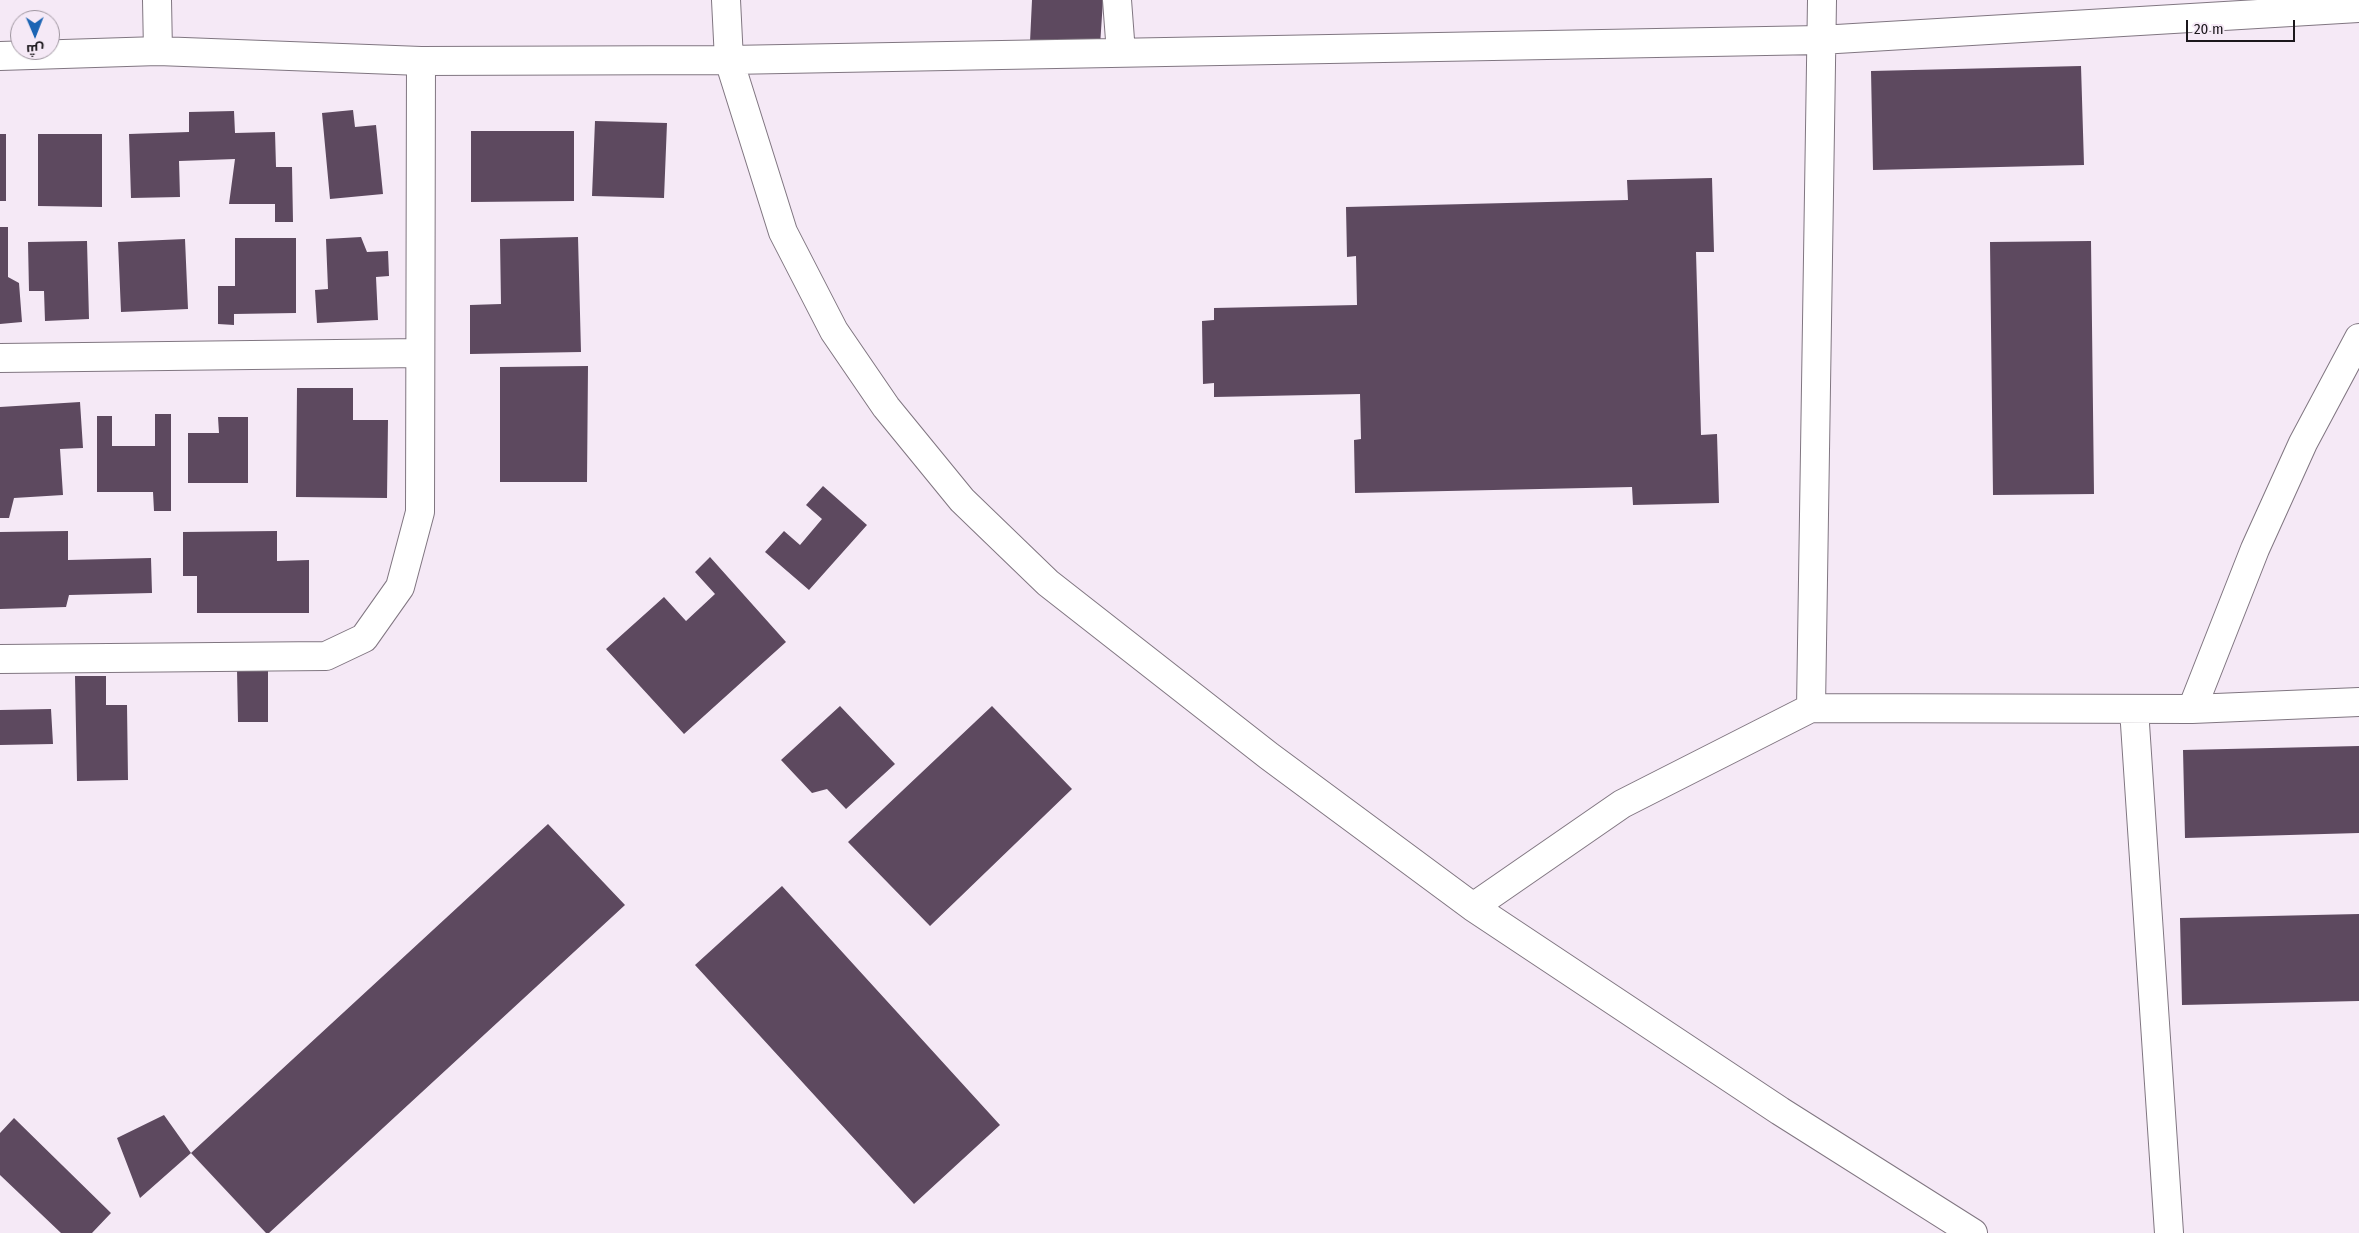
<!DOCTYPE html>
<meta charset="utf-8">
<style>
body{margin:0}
#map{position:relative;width:2359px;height:1233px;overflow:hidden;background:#f5e9f6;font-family:"Fira Sans Condensed",Cairo,sans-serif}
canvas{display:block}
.north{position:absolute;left:10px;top:10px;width:50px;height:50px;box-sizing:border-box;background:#f5e9f6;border:1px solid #9e959f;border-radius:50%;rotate:179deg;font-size:14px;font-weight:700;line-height:20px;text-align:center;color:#1b171c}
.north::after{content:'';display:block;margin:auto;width:18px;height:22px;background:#1c65b4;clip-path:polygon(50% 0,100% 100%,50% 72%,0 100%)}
.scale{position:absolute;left:2186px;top:20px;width:109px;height:22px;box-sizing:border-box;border:2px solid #1b171c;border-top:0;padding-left:6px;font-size:15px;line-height:18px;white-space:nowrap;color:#1b171c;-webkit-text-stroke:4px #f5e9f6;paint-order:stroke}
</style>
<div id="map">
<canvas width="2359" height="1233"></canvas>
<div class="north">ش</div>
<div class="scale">20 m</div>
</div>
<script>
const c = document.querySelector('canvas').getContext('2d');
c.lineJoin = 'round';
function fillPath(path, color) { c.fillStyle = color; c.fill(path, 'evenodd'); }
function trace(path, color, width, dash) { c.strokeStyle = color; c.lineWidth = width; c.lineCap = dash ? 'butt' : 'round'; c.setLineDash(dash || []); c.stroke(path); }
fillPath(new Path2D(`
 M1032 0H1103L1100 46 1030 42Z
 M2081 66 2084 165 1873 170 1871 71Z
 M353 110 355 127 376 125 383 194 330 199 322 113Z
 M234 111 235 133 275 132 276 167H292L293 222H275V204H229L235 159 179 161 180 197 131 198 129 134 189 132V112Z
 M595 121 667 123 664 198 592 196Z
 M471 131H574V201L471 202Z
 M0 134H6V201H0Z
 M38 134H102V207L38 206Z
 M1712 178 1714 252H1696L1701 435 1717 434 1719 503 1633 505 1632 487 1355 493 1354 440 1361 439 1360 394 1214 397V383L1203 384 1202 321 1214 320V308L1357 305 1356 256 1347 257 1346 207 1628 200 1627 180Z
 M0 227H8V277L19 283 22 322 0 324Z
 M361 237 367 252 388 251 389 276 376 277 378 320 317 323 315 290 328 289 326 239Z
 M578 237 581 352 470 354V305L501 304 500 239Z
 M235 238H296V313L234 314V325L218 324V286H235Z
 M185 239 188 309 121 312 118 242Z
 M87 241 89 319 45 321 44 291H29L28 242Z
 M2091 241 2094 494 1993 495 1990 242Z
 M588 366 587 482H500V367Z
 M297 388H353V420H388L387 498 296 497Z
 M80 402 83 448 60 449 63 495 14 498 9 518H0V407Z
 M155 414H171V511H154L153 492H97V416H112V446H155Z
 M218 417H248V483H188V433H219Z
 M823 486 867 525 809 590 765 552 784 531 800 545 822 519 806 505Z
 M68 531V560L151 558 152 593 69 595 66 607 0 609V532Z
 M277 531V561L309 560V613H197V576H183V532Z
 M710 557 786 642 684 734 606 649 664 597 686 621 715 594 695 572Z
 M237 669H268V722H238Z
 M75 676H106V705H127L128 780 77 781Z
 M840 706 895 764 846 809 827 789 812 793 781 760Z
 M992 706 1072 789 930 926 848 842Z
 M51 709 53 744 0 745V710Z
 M2359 746V833L2185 838 2183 750Z
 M548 824 625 905 269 1233H266L191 1153Z
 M782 886 1000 1125 914 1204 695 965Z
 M2359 914V1001L2182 1005 2180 918Z
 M164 1115 191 1153 140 1198 117 1138Z
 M14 1118 111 1213 92 1233H61L0 1175V1133Z`), '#5d495f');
const street = new Path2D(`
 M157 0 158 51
 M726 0 729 60 783 232 834 331 886 407 962 500 1048 583 1269 756 1473 907 1780 1111 1973 1233
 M1117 0 1121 53
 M0 56 158 51 421 61 729 60 1820 40 2359 8
 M0 358 420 353
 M0 659 326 656 364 638 400 587 420 512 421 61
 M1811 708 1822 0
 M2134 709 2169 1233
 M2192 709 2255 549 2303 443 2359 338
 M1473 907 1622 804 1811 708 2192 709 2359 702`);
trace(street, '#807681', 30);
trace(street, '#fff', 28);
</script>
